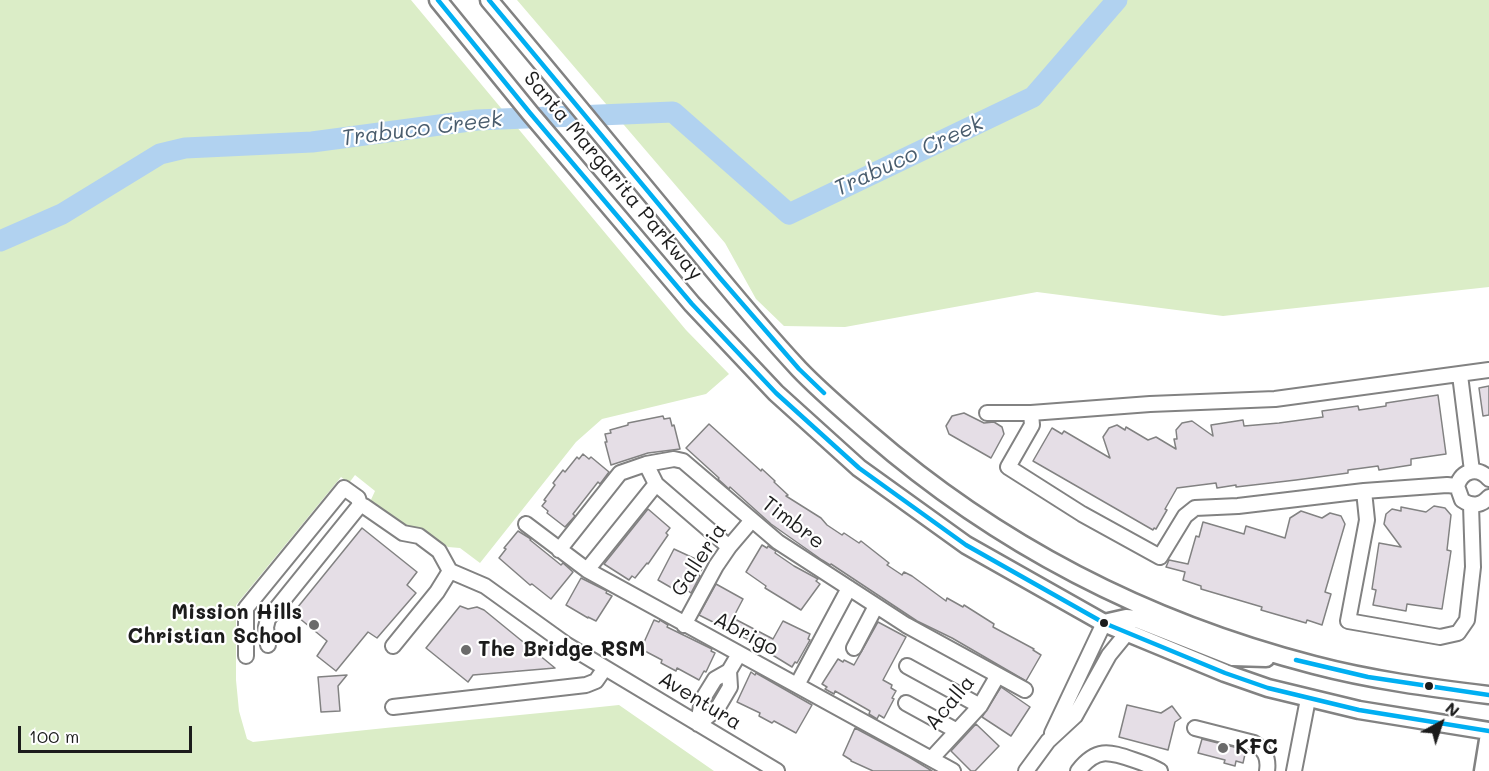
<!DOCTYPE html>
<style>
body{margin:0}
#map{position:relative;width:1489px;height:771px;overflow:hidden;background:#fff;font-family:Mali,sans-serif}
canvas{display:block}
.north{position:absolute;left:1411px;top:693px;width:60px;height:60px;-webkit-text-stroke:4px #fff;paint-order:stroke;rotate:40deg;font-size:16px;font-weight:700;line-height:24px;text-align:center;color:#1c1c1c}
.north::after{content:'';display:block;margin:auto;width:21px;height:27px;background:#1c1c1c;clip-path:polygon(50% 0,100% 100%,50% 72%,0 100%)}
.scale{position:absolute;left:18px;top:726px;width:174px;height:27px;box-sizing:border-box;border:3px solid #1c1c1c;border-top:0;padding-left:8px;font-size:18px;line-height:21px;white-space:nowrap;color:#1c1c1c;-webkit-text-stroke:4px #fff;paint-order:stroke}
</style>
<div id="map">
<canvas width="1489" height="771"></canvas>
<div class="north">N</div>
<div class="scale">100 m</div>
</div>
<script>
const c = document.querySelector('canvas').getContext('2d');
c.lineJoin = 'round';
function fillPath(path, color) { c.fillStyle = color; c.fill(path, 'evenodd'); }
function trace(path, color, width, dash) { c.strokeStyle = color; c.lineWidth = width; c.lineCap = dash ? 'butt' : 'round'; c.setLineDash(dash || []); c.stroke(path); }
function write(font, color, halo, rows, align = 'center') {
  c.font = font + ' Mali,sans-serif'; c.lineWidth = 4.5; c.setLineDash([]); c.textBaseline = 'middle'; c.strokeStyle = halo; c.fillStyle = color; for (const [text, x, y, turn = 0] of rows) {
    c.save(); c.translate(x, y); c.rotate((+turn || 0) * Math.PI / 180); c.textAlign = isNaN(turn) ? turn : align; if (halo) c.strokeText(text, 0, 0); c.fillText(text, 0, 0); c.restore();
  }
}
fillPath(new Path2D(`
 M0 0H411L686 330 729 374 706 394 602 419 576 442 480 563 460 548 448 547 428 533 403 525 369 504 375 491 355 475 349 483 341 477 236 605V680L239 711 247 739 253 742C375 728 497 718 619 705L714 771H0Z
 M517 0H1489V287L1223 316 1037 292 845 327 784 326 756 299 725 243Z`), '#dbedc7');
trace(new Path2D(`
 M0 241 62 214 160 154 185 148 312 142 477 120 673 112 789 214 1033 97 1117 0`), '#b1d2f0', 21);
const building = new Path2D(`
 M1489 386V415L1483 416 1479 388Z
 M1438 395 1446 454 1411 459V465L1379 470 1378 466 1348 470V473L1296 480 1236 487V485L1217 488 1216 483 1177 488 1165 509 1167 510 1156 529 1154 528 1153 530 1033 461 1052 428 1062 434 1064 431 1110 458 1103 437 1109 428 1117 425 1125 430 1126 427 1148 440 1156 437 1176 449 1174 439H1177L1176 430 1182 423 1192 421 1213 436 1211 425 1243 420 1244 426 1279 423 1323 417 1322 411 1358 406 1359 410 1386 406V403Z
 M964 413 984 423 994 422 1002 427 1004 434 991 458 949 434 946 426 952 416Z
 M663 416 664 419 670 418 672 426 674 425 680 449 648 453 611 465 605 442H607L605 434 611 433 610 430 628 425V423Z
 M709 424 761 471 762 469 775 481 774 482 788 495 786 496 821 518 827 525 842 535 844 533 859 543 861 541 889 563 887 565 902 575 904 572 912 576 946 601 947 598 963 607 964 605 994 624 993 627 1034 649 1033 650 1041 655 1026 681 952 638 917 621 831 564 830 565 822 560 771 524 730 487 729 489 718 479 719 478 686 448Z
 M583 454 589 459 591 457 609 472 600 484 598 482 573 514 575 516 565 527 547 513 548 511 542 506 546 501 544 500 555 485 553 483 563 470 565 472 577 457 579 459Z
 M1434 506 1445 508 1451 515 1447 550 1451 551 1442 609 1407 604 1406 611 1373 605 1376 590 1372 589 1379 543 1401 547 1384 524 1386 514 1392 509 1401 511V507L1426 512Z
 M648 509 670 528 666 533 668 535 648 564 647 563 635 578 632 576 629 580 604 564Z
 M1301 511 1322 518 1330 513 1341 516 1345 524 1325 592 1331 594 1322 625 1307 620 1306 623 1261 610 1262 607 1201 589V586L1183 580 1185 572 1166 567 1169 560 1188 564 1196 536 1199 537 1203 522 1244 534 1246 526 1285 538 1290 518Z
 M362 528 417 572 407 585 416 593 377 638 368 632 336 671 317 656 327 641 293 613Z
 M518 531 531 539 530 540 561 565 563 563 573 572 551 599 532 584 530 585 499 558 506 549 504 548Z
 M762 545 767 548 768 546 776 551 775 553 794 566 818 579 816 581 820 584 801 610 765 588 766 586 746 572Z
 M674 549 702 562 699 567 702 569 698 575 700 576 691 593 687 590 684 595 658 580Z
 M581 578 607 591 606 593 612 596 596 621 588 617V618L566 605Z
 M716 584 743 599 733 618 773 639 783 621 810 634 808 639 810 640 797 663 795 662 792 667 766 651 767 649 699 615Z
 M460 606 468 609 477 607 484 610 555 668 473 675 468 682 426 648Z
 M654 620 659 622 660 620 668 625 667 627 712 649 711 651 715 653 706 672 704 671 699 680 677 668 676 671 661 663 662 660 641 649Z
 M878 622 906 637 883 680 892 685 891 688 896 691 892 698 894 699 884 718 879 715 877 719 869 714 870 711 835 691 834 694 825 689 827 687 822 684 838 659 843 662 844 660 854 665Z
 M751 672 755 675 756 673 812 705 796 733 774 721 772 723 759 716 760 713 737 702Z
 M347 675 338 686 340 711 321 712 318 677Z
 M1001 687 1030 707 1011 736 982 717Z
 M1127 705 1161 713 1172 706 1181 718 1175 722 1168 750 1119 737Z
 M976 724 999 746 975 771H971L951 751Z
 M855 728 909 757 932 771H873L851 761V760L843 755Z
 M1202 739 1246 750 1243 763 1236 761 1235 766 1224 763 1225 760 1198 753Z`);
fillPath(building, '#e5dee6');
trace(building, '#828282', 1.5);
const minor = new Path2D(`
 M1460 375 1472 471
 M987 413H1031L1150 404 1275 399 1489 370
 M1031 413 1032 425 1008 467 1082 514 1160 557 1185 516 1195 508 1238 506 1364 491 1447 485 1457 486
 M646 464 656 484 729 547
 M1489 479C1478 466 1462 470 1457 486L1462 500C1472 507 1481 506 1489 497
 M1364 491 1367 520 1348 621 1440 637 1458 633 1467 620 1473 567 1471 505
 M526 524 587 570 953 771
 M559 550 620 473 646 464 674 459 683 461 778 542 906 625 1025 690
 M587 570 656 484
 M450 571 485 586 567 645 777 771
 M684 625 716 566 729 547 752 520
 M268 645 266 627 268 619 360 505 364 506 403 533 419 536 439 551 450 571
 M393 646 437 592 450 571
 M854 648 876 606
 M246 656V608L344 488 358 498 360 505
 M907 666 980 706
 M797 685 849 588
 M906 703 957 731
 M393 707 586 685 596 681 605 668
 M698 724 702 700 715 679 729 671 739 654
 M698 724 717 709 730 687 729 671
 M1195 728 1254 743C1265 750 1269 758 1267 771
 M1052 733 1104 623
 M932 758 980 706 998 675
 M1026 771 1048 741 1075 716 1109 655 1127 633
 M1078 771C1096 748 1108 751 1134 760 1143 763 1152 766 1160 771
 M1294 771 1308 699`);
const major = new Path2D(`
 M438 0 530 113 692 304 776 393 859 468 966 545 1104 623 1225 673 1268 688 1359 710 1489 731
 M489 0C549 71 608 143 667 214 710 266 753 320 799 369 821 392 845 412 869 433 999 546 1148 622 1314 665 1371 680 1431 688 1489 695
 M1104 623 1126 618 1137 619 1233 657 1266 658
 M1483 771 1489 734`);
trace(minor, '#828282', 18);
trace(major, '#828282', 21);
trace(minor, '#fff', 14);
trace(major, '#fff', 16);
trace(new Path2D(`
 M438 0 530 113 692 304 776 393 859 468 966 545 1104 623 1225 673 1268 688 1359 710 1489 731
 M489 0 720 278 799 369 824 393
 M1296 660 1368 677 1489 695`), '#00aff2', 4.5);
for (const [x, y, r, color] of [
 [1104,623,5,"#1c1c1c"],
 [314,625,6,"#6b6b6b"],
 [466,650,6,"#6b6b6b"],
 [1429,686,5,"#1c1c1c"],
 [1223,748,6,"#6b6b6b"]
]) { const dot = new Path2D(); dot.arc(x, y, r, 0, 2 * Math.PI); c.fillStyle = color; c.fill(dot); trace(dot, '#fff', 2); }
write('21px', '#1c1c1c', '#fff', [
 ["Santa Margarita Parkway",613,176,50],
 ["Timbre",793,523,37],
 ["Galleria",699,560,-57],
 ["Abrigo",746,634,28],
 ["Aventura",700,701,31],
 ["Acalla",950,703,-50]
]);
write('bold 21px', '#1c1c1c', '#fff', [
 ["Mission Hills",302,613,"right"],
 ["Christian School",302,637,"right"],
 ["The Bridge RSM",478,650],
 ["KFC",1235,748]
], 'left');
write('italic 22px', '#4a5d6e', '#fff', [
 ["Trabuco Creek",422,129,-7],
 ["Trabuco Creek",909,156,-25]
]);
</script>
